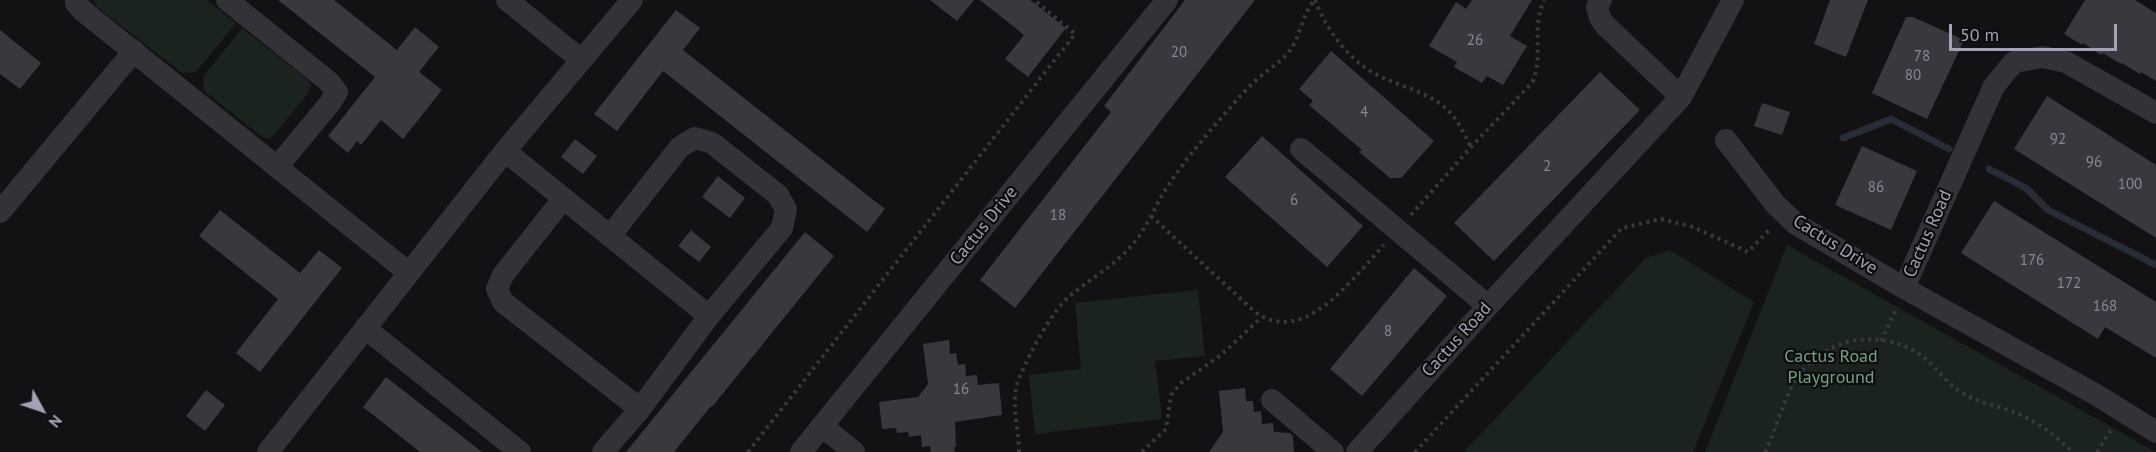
<!DOCTYPE html>
<style>
body{margin:0}
#map{position:relative;width:2156px;height:452px;overflow:hidden;background:#121113;font-family:"PT Sans",sans-serif}
canvas{display:block}
.north{position:absolute;left:12px;top:380px;width:60px;height:60px;-webkit-text-stroke:4px #0d0c0e;paint-order:stroke;rotate:130deg;font-size:16px;font-weight:700;line-height:24px;text-align:center;color:#a1a2b5}
.north::after{content:'';display:block;margin:auto;width:21px;height:27px;background:#a1a2b5;clip-path:polygon(50% 0,100% 100%,50% 72%,0 100%)}
.scale{position:absolute;left:1949px;top:24px;width:168px;height:27px;box-sizing:border-box;border:3px solid #a1a2b5;border-top:0;padding-left:8px;font-size:18px;line-height:21px;white-space:nowrap;color:#a1a2b5;-webkit-text-stroke:4px #0d0c0e;paint-order:stroke}
</style>
<div id="map">
<canvas width="2156" height="452"></canvas>
<div class="north">N</div>
<div class="scale">50 m</div>
</div>
<script>
const c = document.querySelector('canvas').getContext('2d');
c.lineJoin = 'round';
function fillPath(path, color) { c.fillStyle = color; c.fill(path, 'evenodd'); }
function trace(path, color, width, dash) { c.strokeStyle = color; c.lineWidth = width; c.lineCap = dash ? 'butt' : 'round'; c.setLineDash(dash || []); c.stroke(path); }
function write(font, color, halo, rows, align = 'center') {
  c.font = font + ' "PT Sans",sans-serif'; c.lineWidth = 4.5; c.setLineDash([]); c.textBaseline = 'middle'; c.strokeStyle = halo; c.fillStyle = color; for (const [text, x, y, turn = 0] of rows) {
    c.save(); c.translate(x, y); c.rotate((+turn || 0) * Math.PI / 180); c.textAlign = isNaN(turn) ? turn : align; if (halo) c.strokeText(text, 0, 0); c.fillText(text, 0, 0); c.restore();
  }
}
fillPath(new Path2D(`
 M94 0H207L236 23 196 72 182 73 97 7Z
 M242 28 307 79 311 85 309 92 274 135 268 139 261 136 204 91 203 77Z
 M1787 245 2156 452H1705Z
 M1670 250 1754 302 1693 452H1464L1646 258Z
 M1198 290 1205 356 1155 361 1162 419 1035 434 1029 375 1081 369 1075 303Z`), '#1b231e');
trace(new Path2D(`
 M1843 138 1891 119 1949 149
 M1989 169 2026 188 2048 210 2156 265`), '#272c37', 7);
fillPath(new Path2D(`
 M278 0H334L397 50 415 27 439 47 419 72 442 90 403 139 381 120 361 145 357 141 348 153 328 136 375 77Z
 M930 0H974L957 21Z
 M980 0H1030L1066 28 1028 77 1005 59 1024 35Z
 M1185 0H1255L1015 308 980 280 1111 112 1104 106Z
 M1472 0H1532L1510 36 1527 46 1503 85 1487 76 1482 83 1454 67 1457 62 1429 46 1456 2 1466 9Z
 M1830 0H1868L1846 57 1814 44Z
 M2085 0H2135L2156 13V81L2141 72 2140 74 2122 63 2121 64 2103 53 2101 55 2083 43 2082 45 2064 34Z
 M676 10 700 28 683 50 885 209 867 232 663 71 617 131 594 114Z
 M1906 17H1913L1964 40 1927 119 1872 93Z
 M0 30 41 63 20 89 0 74Z
 M1331 51 1434 141 1401 178H1390L1359 152 1362 150 1309 105 1313 101 1299 89Z
 M1600 72 1640 110 1494 261 1454 223Z
 M2047 96 2156 165V238L2014 149Z
 M1762 103 1790 112 1782 135 1754 126Z
 M1262 136 1363 226 1327 267 1225 177Z
 M575 139 597 156 583 174 561 157Z
 M1862 146 1917 171 1891 230 1835 205Z
 M718 176 745 198 730 218 702 197Z
 M1994 201 2156 302V358L2105 327 2098 339 1961 253Z
 M220 210 300 273 319 250 342 268 260 372 236 353 278 299 199 236Z
 M691 230 711 247 699 262 678 246Z
 M805 232 834 256 712 407 711 406 674 452H626Z
 M1414 268 1447 296 1362 396 1330 369Z
 M949 340 950 354 956 353 958 365 965 364 966 376 977 375 978 385 999 383 1002 415 955 422 956 447H954L955 452H931L930 446 922 447 921 435 909 437 908 432 897 433 896 428 882 429 879 402 918 397 928 384 923 344Z
 M386 377 482 452H420L363 407Z
 M1245 388 1246 401H1253L1254 412 1261 411 1262 424 1273 423 1274 432 1290 433 1293 436 1294 452H1209L1223 432 1219 391Z
 M206 390 225 405 205 431 186 416Z`), '#39383e');
trace(new Path2D(`
 M1315 0C1328 34 1353 66 1388 80 1410 89 1437 96 1452 115 1460 124 1465 136 1471 147
 M1411 215 1471 147 1532 83C1544 56 1531 30 1544 0
 M1151 216 1255 312C1305 348 1353 277 1384 245
 M1881 341 1896 309
 M748 452 1075 34 1034 0
 M1019 452C1019 426 1009 400 1020 376 1030 353 1052 310 1071 295 1094 276 1119 263 1137 239 1148 224 1155 207 1164 192 1183 162 1206 135 1229 109 1239 97 1249 86 1261 76 1270 68 1280 63 1288 53 1301 37 1301 15 1315 0
 M1142 452 1166 429 1171 395 1181 383 1221 355 1262 317
 M1415 452 1622 228 1661 219 1693 227 1748 252 1770 229
 M1765 452C1775 431 1781 409 1791 388 1814 341 1872 326 1916 352 1935 363 1945 384 1964 394 1980 403 1999 406 2016 413 2036 421 2057 436 2072 452
 M2097 452 2111 430`), '#38383f', 4, [3, 4.5]);
trace(new Path2D(`
 M77 0 76 3 83 11 409 273
 M227 0 328 81 337 92 330 103 278 166
 M507 0 580 59
 M1601 0 1597 7 1600 18 1606 26 1681 97
 M1726 140 1775 204 1796 224 1904 288 2095 394 2156 432
 M1301 149 1488 306
 M505 151 709 316
 M563 199 503 275 497 289 503 302 640 409
 M0 212 134 51
 M1904 288 1994 86 2014 62 2043 57 2066 62 2156 113
 M365 328 520 452
 M1272 400 1333 452
 M822 426 854 452
 M268 452 505 151 632 0
 M603 452 640 409 709 316 782 228 786 209 778 195 712 143 695 138 680 147 610 236
 M801 452 1167 0
 M1357 452 1488 306 1681 97 1733 0`), '#323238', 22);
write('15px', '#878897', null, [
 ["26",1475,41],
 ["20",1179,53],
 ["78",1922,57],
 ["80",1913,76],
 ["4",1364,113],
 ["92",2058,140],
 ["96",2094,163],
 ["2",1547,167],
 ["100",2130,185],
 ["86",1876,188],
 ["6",1294,201],
 ["18",1058,216],
 ["176",2032,261],
 ["172",2069,284],
 ["168",2105,307],
 ["8",1388,332],
 ["16",961,390]
]);
write('18px', '#a1a2b5', '#0d0c0e', [
 ["Cactus Drive",984,226,-51],
 ["Cactus Road",1928,234,-66],
 ["Cactus Drive",1835,245,32],
 ["Cactus Road",1457,340,-48]
]);
write('18px', '#76a283', '#0d0c0e', [
 ["Cactus Road",1831,357],
 ["Playground",1831,378]
]);
</script>
